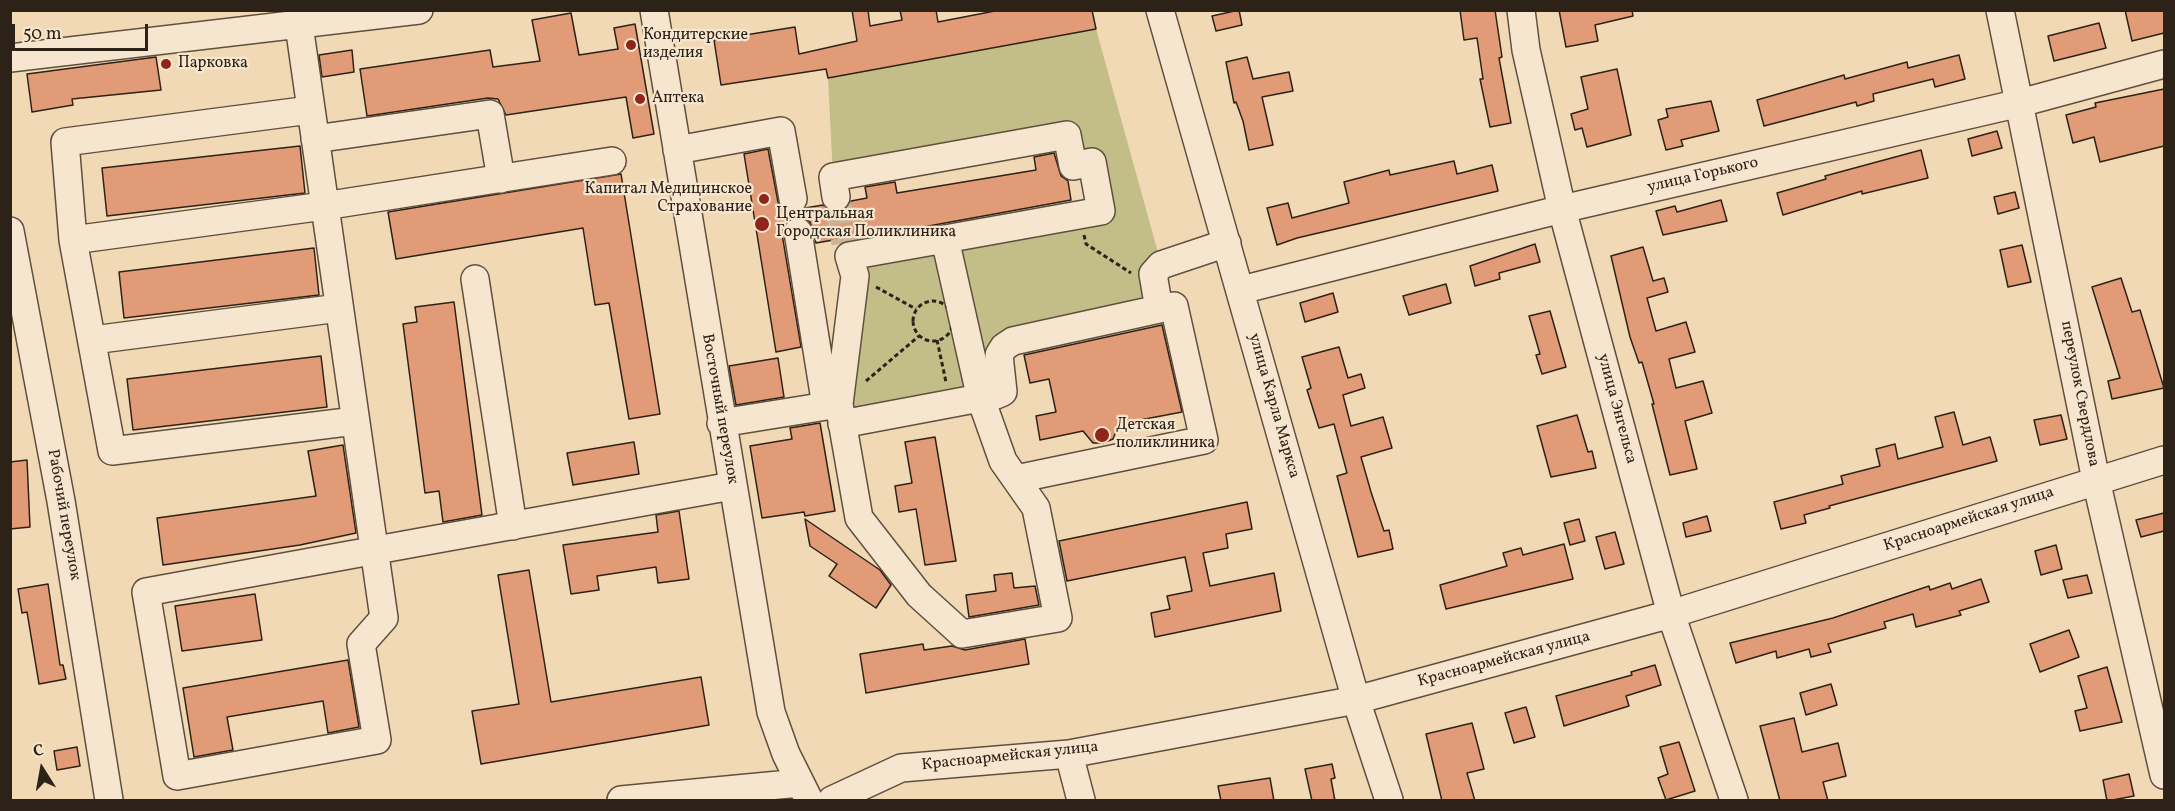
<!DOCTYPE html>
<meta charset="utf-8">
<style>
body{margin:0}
#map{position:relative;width:2175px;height:811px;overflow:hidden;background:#f2d9b5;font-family:Vollkorn,serif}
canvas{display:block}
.frame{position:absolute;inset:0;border:12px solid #2d2218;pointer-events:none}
.north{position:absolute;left:12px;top:739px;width:60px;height:60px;-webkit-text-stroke:4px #f7e6cf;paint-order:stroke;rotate:349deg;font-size:16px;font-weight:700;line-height:24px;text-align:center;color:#2d2218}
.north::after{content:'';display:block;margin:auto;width:21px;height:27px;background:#2d2218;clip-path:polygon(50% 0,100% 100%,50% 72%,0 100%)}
.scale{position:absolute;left:12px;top:24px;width:136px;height:27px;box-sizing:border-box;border:3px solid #2d2218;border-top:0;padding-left:8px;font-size:18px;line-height:21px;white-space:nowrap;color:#2d2218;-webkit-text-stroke:4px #f7e6cf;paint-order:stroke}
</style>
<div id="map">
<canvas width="2175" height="811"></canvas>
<div class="frame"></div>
<div class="north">С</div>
<div class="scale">50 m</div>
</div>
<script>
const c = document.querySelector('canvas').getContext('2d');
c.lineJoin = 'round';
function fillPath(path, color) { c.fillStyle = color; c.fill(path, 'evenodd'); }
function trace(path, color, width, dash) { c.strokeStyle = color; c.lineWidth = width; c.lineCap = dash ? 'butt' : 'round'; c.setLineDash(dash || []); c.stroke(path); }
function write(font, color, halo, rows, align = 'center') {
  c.font = font + ' Vollkorn,serif'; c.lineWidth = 4.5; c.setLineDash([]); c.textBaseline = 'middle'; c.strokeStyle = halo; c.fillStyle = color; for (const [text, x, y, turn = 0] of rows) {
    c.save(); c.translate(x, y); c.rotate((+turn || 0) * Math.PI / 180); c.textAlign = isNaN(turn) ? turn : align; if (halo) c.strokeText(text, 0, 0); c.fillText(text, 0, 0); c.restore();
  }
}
fillPath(new Path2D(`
 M1096 29 1159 256 1151 311 1013 341 1004 384 842 424 849 256 1081 215 1092 163 1067 135 833 177 828 78Z`), '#c3bd88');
const building = new Path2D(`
 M852 10H868L870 26 902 20 900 10H936L938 22 1000 10H1092L1096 29 828 78 826 69 721 85 714 40 795 27 799 54 857 41Z
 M1239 10 1242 25 1216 31 1212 16Z
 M1460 10H1495L1502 57 1499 58 1511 123 1490 127 1480 79H1483L1477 38 1464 40Z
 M1559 10H1632L1633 16 1595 25 1598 41 1566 47Z
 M2125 10H2164V33L2132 41Z
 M571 13 579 55 618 49 614 28 635 24 654 134 633 138 626 97 506 115 498 99 488 98 367 116 360 69 490 50 493 67 540 61 532 20Z
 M2099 23 2106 48 2054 61 2048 36Z
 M352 50 354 72 322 77 319 55Z
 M1959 55 1965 79 1935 87 1933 79 1873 94 1874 101 1857 106 1856 102 1764 126 1757 100 1844 75 1845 79 1907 62 1908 68Z
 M156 57 161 90 72 99 73 105 32 112 27 74Z
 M1247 57 1253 79 1289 72 1293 91 1262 97 1273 145 1249 150 1243 121 1236 102 1234 103 1226 62Z
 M1617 69 1631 135 1587 147 1582 128 1575 130 1571 114 1588 109 1581 77Z
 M2164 89V146L2100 162 2094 137 2073 143 2066 115 2096 107 2095 103Z
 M1711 101 1719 131 1681 140 1683 146 1666 150 1658 120 1668 117 1666 109Z
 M1997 131 2002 148 1972 156 1968 139Z
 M300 146 305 193 107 216 102 168Z
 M768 149 778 202 781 210 788 214H796L805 208 823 205 830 211 839 212 846 209 851 201 867 198 865 187 895 182 897 193 1036 170 1034 157 1054 153 1061 176 1068 181 1071 200 874 236V233L816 243 810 222 803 217 789 219 784 226 782 234 801 347 776 352 744 154Z
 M1921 150 1928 178 1862 194V191L1783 215 1777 193 1826 179 1825 176Z
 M1454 161 1457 174 1492 165 1498 191 1297 238 1277 245 1267 208 1288 203 1292 218 1349 203 1344 182 1389 170 1390 175Z
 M621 174 660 414 629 419 609 303 595 305 583 228 396 259 388 212Z
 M2015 192 2019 208 1998 214 1994 197Z
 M1721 200 1727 221 1663 235 1656 211 1675 206 1677 212Z
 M1535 244 1540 262 1499 273 1500 279 1475 286 1470 266Z
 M2022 245 2031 282 2008 287 2000 250Z
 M1643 247 1653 281 1664 278 1668 292 1647 298 1656 331 1686 322 1695 352 1669 359 1676 388 1703 381 1712 413 1685 421 1697 469 1670 475 1652 404H1654L1642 362 1639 363 1630 337 1611 256Z
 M314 248 319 295 124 318 119 272Z
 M2121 278 2132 312 2140 310 2164 388 2112 399 2108 381 2120 378 2092 287Z
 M1446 284 1451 303 1409 315 1403 296Z
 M1333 293 1338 312 1305 322 1300 303Z
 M454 302 482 515 443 522 439 491 425 493 403 324 417 322 415 307Z
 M1550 311 1566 367 1542 374 1536 355 1540 354 1529 316Z
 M1162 325 1182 412 1119 424 1113 439 1103 443H1093L1083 431 1040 440 1036 416 1056 412 1049 379 1030 383 1024 355Z
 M1339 347 1348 378 1361 374 1365 388 1343 395 1351 426 1383 417 1392 448 1361 457 1371 492 1384 531 1389 530 1393 549 1358 557 1337 476 1347 473 1334 424 1319 428 1307 390 1311 388 1302 357Z
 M321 356 327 407 133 430 127 379Z
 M778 358 784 397 736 405 729 366Z
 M1954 412 1963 445 1990 437 1997 461 1829 506 1830 508 1804 515 1806 523 1781 529 1774 502 1843 484 1841 476 1880 466 1876 449 1895 444 1898 459 1943 447 1935 417Z
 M1577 415 1588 452 1592 451 1596 468 1551 477 1537 426Z
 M2061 415 2067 439 2040 445 2034 420Z
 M820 423 835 511 805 516 804 512 762 518 750 446 792 439 790 428Z
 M935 437 956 561 925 565 916 509 899 512 895 486 912 483 905 442Z
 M634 442 639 474 573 485 567 453Z
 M343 445 356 533 300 545 163 565 157 518 316 496 308 451Z
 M27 460 30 527 10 529V462Z
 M1247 502 1252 529 1226 534 1228 548 1203 553 1210 586 1274 573 1281 611 1155 637 1151 613 1170 609 1167 596 1192 591 1185 557 1067 581 1059 541Z
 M679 511 689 579 658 583 656 567 597 576 599 590 571 594 563 545 658 532 656 515Z
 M2164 513V531L2141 537 2136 520Z
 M1707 516 1711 531 1686 537 1683 523Z
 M805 519 880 570 891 585 876 608 829 576 837 564 810 546Z
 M1579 519 1585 541 1570 545 1564 523Z
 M1615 532 1624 564 1605 569 1596 537Z
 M1564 544 1573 579 1446 609 1440 585 1507 566 1503 553 1521 548 1523 555Z
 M2056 545 2062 569 2041 575 2035 551Z
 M529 570 551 702 701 677 709 725 481 764 472 711 519 704 498 575Z
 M1012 573 1014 588 1035 586 1039 605 969 617 966 595 996 591 994 575Z
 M2087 575 2092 593 2068 598 2063 580Z
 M1981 579 1989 602 1959 611 1961 615 1916 627 1913 614 1884 622 1886 628 1828 644 1831 652 1811 657 1809 649 1777 658 1776 651 1736 663 1730 643 1833 618 1929 586 1930 590 1950 583 1952 589Z
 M48 584 60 665H63L66 679 39 684 27 612 22 613 18 589Z
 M255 594 262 640 182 651 175 606Z
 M2069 630 2079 657 2040 672 2030 644Z
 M1025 639 1029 664 866 693 860 654 923 644 924 650 952 646 965 650Z
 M348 660 359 727 328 733 323 701 227 717 233 750 194 757 183 688Z
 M1655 665 1661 685 1626 696 1629 706 1564 726 1556 696 1632 675 1631 672Z
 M2107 667 2122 722 2080 731 2075 711 2087 708 2078 676Z
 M1831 684 1837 705 1806 715 1800 693Z
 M1526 707 1535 737 1514 743 1505 713Z
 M1794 718 1802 752 1838 743 1846 776 1823 782 1828 801H1780L1760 726Z
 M1472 723 1484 769 1467 773 1475 801H1442L1426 734Z
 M1679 742 1695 791 1666 800 1658 778 1668 774 1660 747Z
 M77 747 80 766 57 770 54 751Z
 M1332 764 1335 778 1331 779 1335 801H1312L1305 769Z
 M2129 774 2134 796 2107 801 2103 780Z
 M1270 778 1274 801H1221L1218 786Z`);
fillPath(building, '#e19b77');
trace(building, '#2d2218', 1.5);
trace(new Path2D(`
 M836 197 845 243`), '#cbb496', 27, [27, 14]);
const minor = new Path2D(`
 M654 10 771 712 786 754 809 800
 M1160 10 1356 700 1389 800
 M1521 10 1526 50 1562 209 1671 614 1734 800
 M2000 10 2096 480 2164 775
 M299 25 384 618 361 644 377 740 177 776 146 592C341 557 537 520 732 486
 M10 58 419 10
 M310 110 65 142 73 240 112 451 355 421
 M315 139 490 114 501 179
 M677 150 781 131 793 199
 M836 197 833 177 1067 135 1073 166 1092 162 1101 211 945 239
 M10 231 61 501 109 800
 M798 232 826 406
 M73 240 324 206 612 161
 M475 279 513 526
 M1241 290 1562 209 2020 103 2164 64
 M93 340 339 308
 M721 423 839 404 859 518 919 595 962 634 1058 618 1036 508 1003 461 981 399 945 239 849 256 855 276 839 404
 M842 424 996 395 1003 392 999 355 1004 347 1013 341 1159 309
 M1016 479 1204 440 1174 306 1159 309 1153 274 1161 265 1227 243
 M1069 754 1081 800
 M621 800 800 783
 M832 800 901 768 1069 754 1356 700 1671 614 2164 460`);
trace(minor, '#5e503f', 30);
trace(new Path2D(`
 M1084 235 1086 244 1131 273
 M876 287 916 309
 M913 321a20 20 0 1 1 40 0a20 20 0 1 1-40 0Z
 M937 340 946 382
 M866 381 919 336`), '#2d2218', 3, [4.5, 3]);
trace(minor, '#f7e6cf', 27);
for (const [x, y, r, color] of [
 [631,45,6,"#8f2418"],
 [166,64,6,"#8f2418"],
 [640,99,6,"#8f2418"],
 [764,199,6,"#8f2418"],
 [762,224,8,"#8f2418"],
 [1102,435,8,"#8f2418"]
]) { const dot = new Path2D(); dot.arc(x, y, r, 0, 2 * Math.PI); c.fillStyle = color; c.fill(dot); trace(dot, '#f7e6cf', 2); }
write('16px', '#2d2218', '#f7e6cf', [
 ["Кондитерские",643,36],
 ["изделия",643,54],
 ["Парковка",178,64],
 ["Аптека",652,99],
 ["Капитал Медицинское",752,190,"right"],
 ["Страхование",752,208,"right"],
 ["Центральная",776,215],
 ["Городская Поликлиника",776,233],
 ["Детская",1116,426],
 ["поликлиника",1116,444]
], 'left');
write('16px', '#2d2218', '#f7e6cf', [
 ["улица Горького",1703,176,-13],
 ["переулок Свердлова",2079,394,79],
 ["улица Карла Маркса",1273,406,74],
 ["Восточный переулок",719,409,80],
 ["улица Энгельса",1616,409,75],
 ["Рабочий переулок",63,515,80],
 ["Красноармейская улица",1969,520,-18],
 ["Красноармейская улица",1504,660,-15],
 ["Красноармейская улица",1010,757,-6]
]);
</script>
